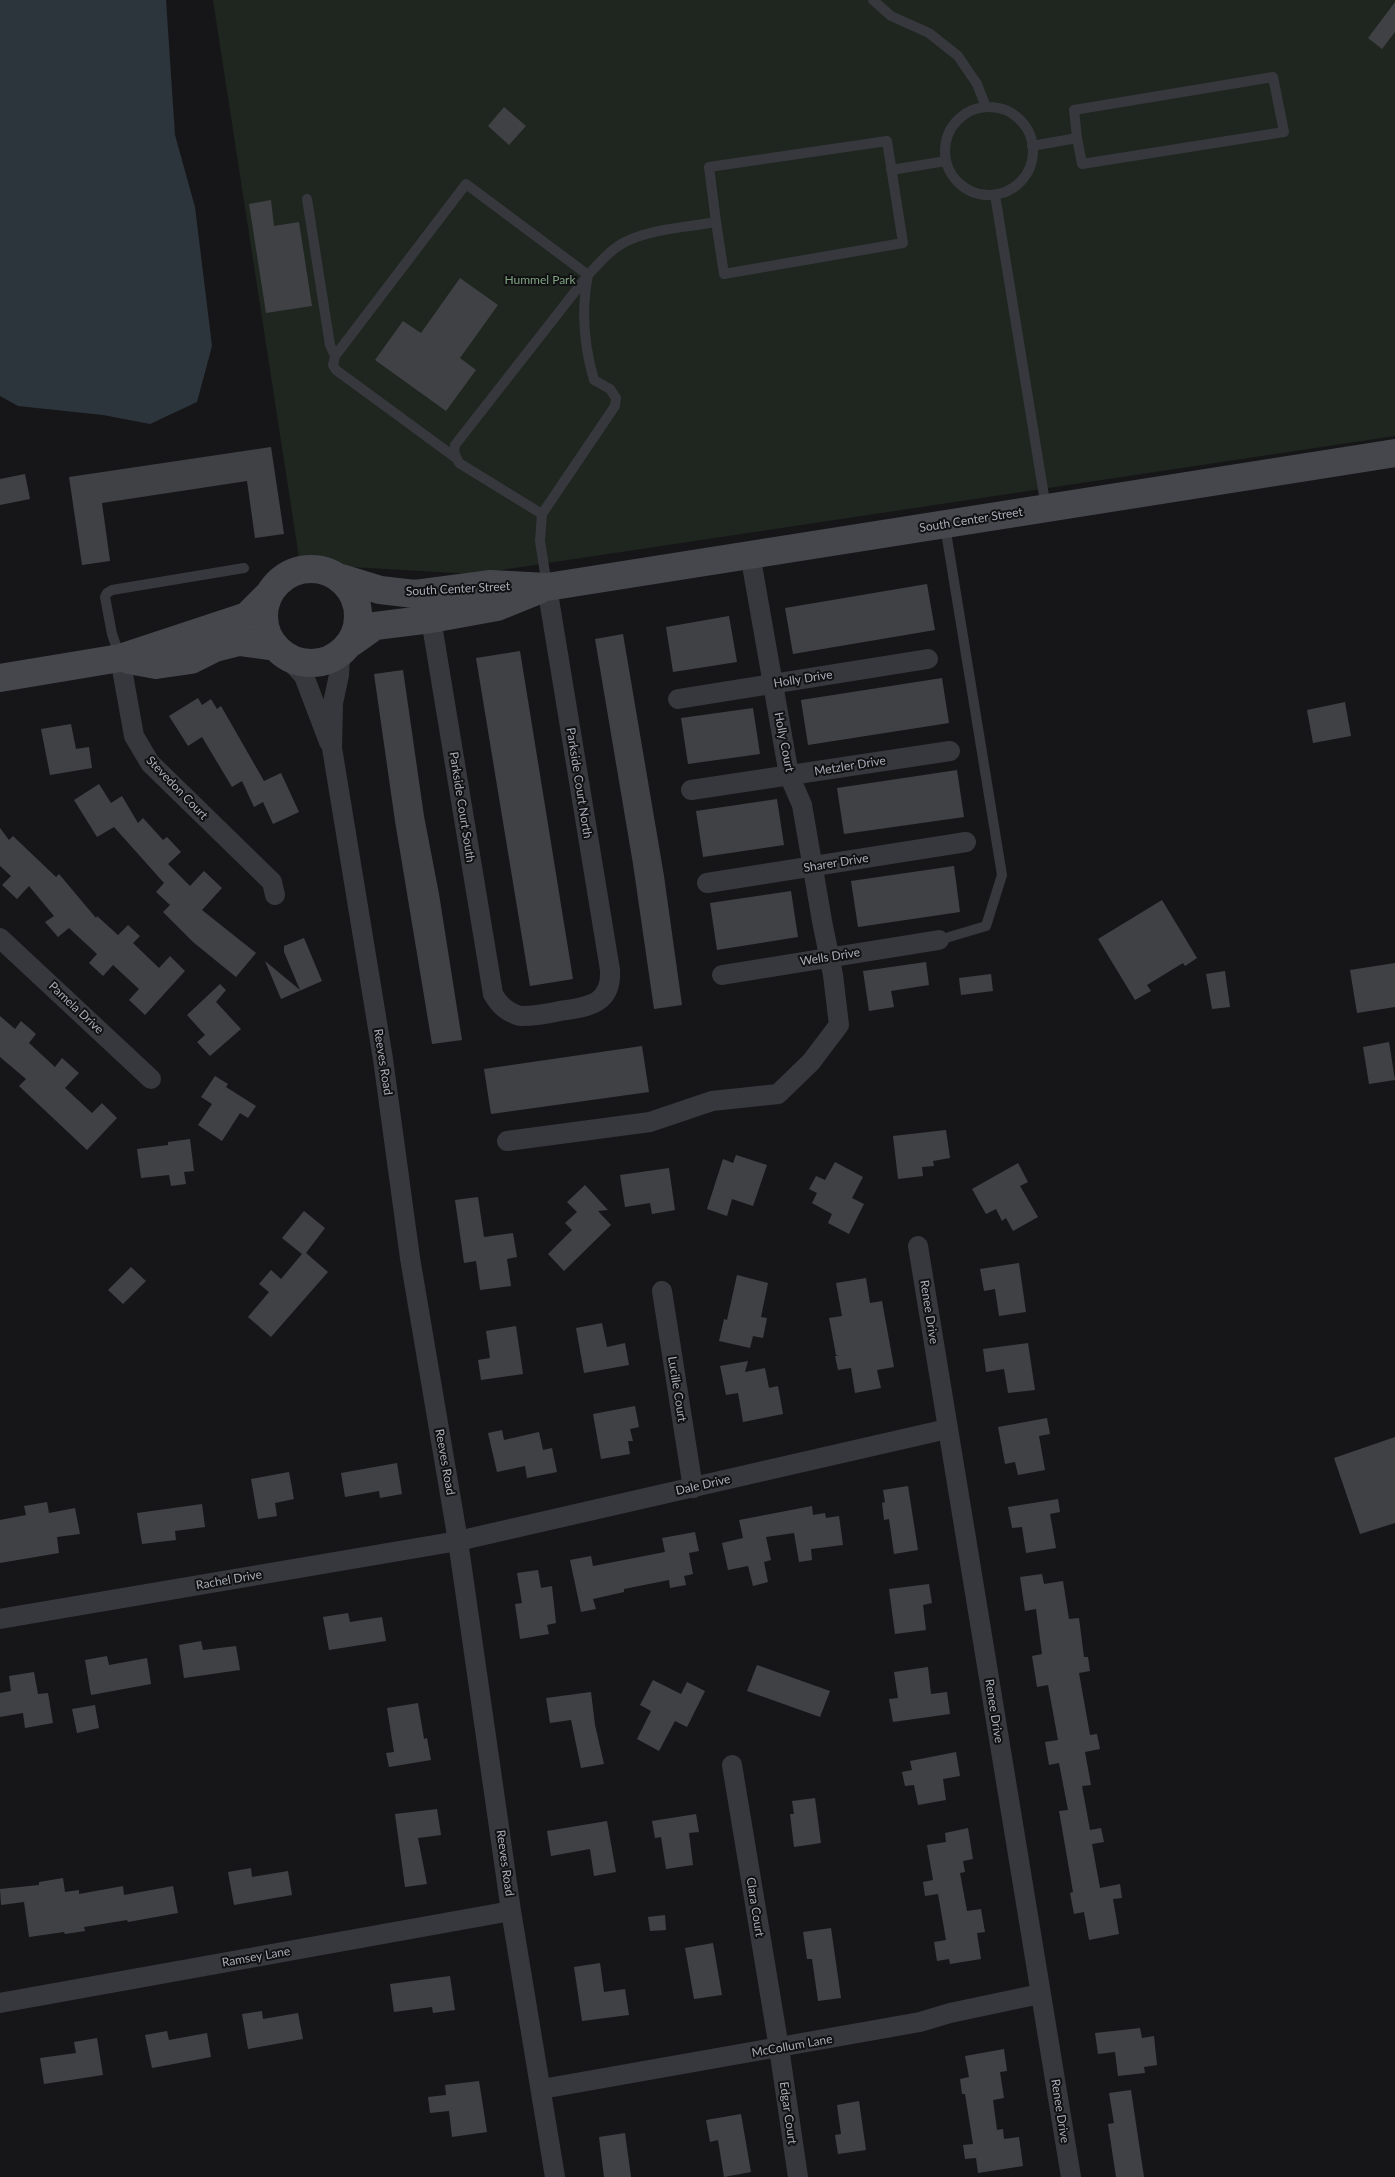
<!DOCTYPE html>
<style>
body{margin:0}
canvas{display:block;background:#161618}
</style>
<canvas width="1395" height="2177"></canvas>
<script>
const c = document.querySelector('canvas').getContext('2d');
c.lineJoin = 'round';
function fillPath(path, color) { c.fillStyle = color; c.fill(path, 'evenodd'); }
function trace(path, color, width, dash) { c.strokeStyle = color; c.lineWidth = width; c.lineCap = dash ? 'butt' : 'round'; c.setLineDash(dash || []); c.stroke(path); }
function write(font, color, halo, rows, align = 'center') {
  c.font = font + ' Lato,sans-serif'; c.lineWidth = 4; c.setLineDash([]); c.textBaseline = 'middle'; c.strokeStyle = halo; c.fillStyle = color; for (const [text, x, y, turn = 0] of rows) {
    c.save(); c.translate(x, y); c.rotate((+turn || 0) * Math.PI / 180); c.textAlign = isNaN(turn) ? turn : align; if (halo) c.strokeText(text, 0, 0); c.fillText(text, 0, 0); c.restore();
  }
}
fillPath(new Path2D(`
 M213 0H1395V436L474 574 300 564Z`), '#1e261f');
fillPath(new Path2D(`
 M0 0H166L175 135 195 207 212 346 197 402 150 424 103 415 18 406 0 396Z`), '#2c353c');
fillPath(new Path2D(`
 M1395 2V32L1382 49 1368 38Z
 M504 107 526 126 509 145 488 126Z
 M271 200 274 226 299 222 312 306 266 313 249 204Z
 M460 278 498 305 460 358 476 370 446 411 375 360 403 321 421 333Z
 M271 447 284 534 255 538 247 481 102 503 110 561 82 565 69 477Z
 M25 474 30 499 0 505V479Z
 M927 584 935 630 793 654 785 608Z
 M729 616 737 662 673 672 666 627Z
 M623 634 664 876 682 1005 654 1009 633 864 595 639Z
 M520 651 573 979 530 986 476 658Z
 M403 670 424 816 439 894 462 1040 432 1044 395 821 374 674Z
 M942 678 949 723 808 745 801 700Z
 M198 698 202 705 211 699 217 709 221 706 264 781 281 773 299 812 273 824 263 802 254 807 242 781 232 787 202 737 188 746 169 716Z
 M1345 702 1351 736 1313 743 1307 710Z
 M753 708 760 754 688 764 681 718Z
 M71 724 76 749 89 747 92 768 50 775 41 729Z
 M957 770 964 817 844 834 837 788Z
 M99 784 111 803 122 796 138 823 143 818 163 840 167 837 181 852 168 864 190 886 204 871 222 888 202 910 256 953 236 977 193 942 163 912 170 905 156 892 164 883 114 827 97 837 74 800Z
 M777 799 784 845 703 857 696 811Z
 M0 828 9 840 13 836 56 877 59 874 96 918 97 916 118 935 128 925 140 936 133 943 159 968 170 956 185 971 145 1015 129 1000 139 989 113 965 103 976 89 963 97 954 69 928 58 937 45 922 54 916 29 886 17 899 2 885 11 876 0 866Z
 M954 866 960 912 858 927 851 881Z
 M791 891 798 937 717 950 710 903Z
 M1162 900 1197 958 1185 966 1183 963 1147 985 1151 991 1135 1000 1098 939Z
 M304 938 322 981 281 999 265 961 300 990 284 952V946Z
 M926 962 929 985 891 991 894 1007 869 1011 863 971Z
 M1395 963V1007L1357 1013 1350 970Z
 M1225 971 1230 1007 1212 1009 1206 974Z
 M991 974 993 991 961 995 959 978Z
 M220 984 226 990 216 1002 241 1029 210 1056 197 1042 205 1035 187 1015Z
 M0 1016 15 1029 21 1021 36 1034 29 1043 55 1067 62 1058 79 1073 65 1088 92 1113 102 1103 117 1118 87 1150 19 1086 26 1079 0 1057Z
 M1389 1042 1395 1080 1369 1084 1363 1047Z
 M642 1046 649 1092 491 1114 484 1069Z
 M215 1076 228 1084 226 1087 256 1106 248 1118 240 1113 222 1141 198 1125 212 1104 201 1097Z
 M946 1130 950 1158 933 1161 934 1166 922 1167 923 1176 898 1179 893 1136Z
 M190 1139 194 1171 184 1172 186 1184 171 1186 169 1175 141 1178 137 1149 168 1145V1142Z
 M736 1155 767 1165 753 1206 732 1199 727 1216 707 1209 723 1159 733 1163Z
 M835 1162 863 1177 852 1198 864 1204 849 1234 828 1223 832 1214 812 1203 817 1193 809 1189 816 1176 825 1180Z
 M1018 1163 1028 1182 1020 1186 1038 1217 1013 1231 1006 1218 1002 1221 996 1209 986 1214 972 1189Z
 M669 1168 675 1210 652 1214 650 1203 625 1207 620 1175Z
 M585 1185 608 1210 598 1211 611 1225 564 1271 548 1254 572 1230 565 1223 577 1212 567 1202Z
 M478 1197 484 1237 513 1233 517 1257 507 1259 511 1286 480 1290 476 1261 464 1263 455 1200Z
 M304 1211 325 1228 306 1253 328 1272 271 1337 248 1317 269 1292 259 1284 271 1270 281 1279 302 1254 282 1238Z
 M1019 1263 1026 1312 999 1316 995 1289 984 1291 980 1269Z
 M131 1267 146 1281 123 1304 108 1290Z
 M737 1275 768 1283 761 1317 767 1318 763 1338 753 1336 750 1348 719 1341 724 1319 727 1320Z
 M866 1278 870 1303 882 1301 894 1367 877 1370 881 1388 855 1393 851 1368 838 1370 835 1356H839L836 1355 829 1318 842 1316 836 1283Z
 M602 1323 607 1347 625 1343 629 1365 584 1373 576 1328Z
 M516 1326 523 1374 481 1380 478 1360 490 1358 486 1331Z
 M1028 1343 1035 1390 1008 1393 1004 1369 986 1372 983 1349Z
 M748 1361 745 1372 765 1368 769 1388 778 1386 783 1414 743 1422 738 1393 726 1395 720 1366Z
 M635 1406 639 1427 630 1429 633 1441H628L630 1454 601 1459 593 1414Z
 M1047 1418 1050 1434 1039 1436 1045 1470 1018 1475 1015 1462 1005 1464 998 1427Z
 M502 1430 504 1440 539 1432 543 1450 552 1448 557 1472 527 1478 525 1466 497 1472 488 1433Z
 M1395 1437V1523L1360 1534 1334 1458Z
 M397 1463 402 1494 380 1498 379 1491 345 1497 341 1473Z
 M289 1472 294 1499 275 1503 277 1516 258 1519 251 1479Z
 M908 1486 918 1550 894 1554 889 1519 884 1520 882 1503 885 1502 883 1490Z
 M1058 1499 1060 1512 1050 1514 1056 1548 1026 1553 1022 1527 1012 1528 1008 1507Z
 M47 1502 49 1513 75 1508 80 1534 57 1537 59 1553 0 1563V1520L26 1515 24 1506Z
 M202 1504 205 1527 175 1531 176 1540 142 1544 137 1513Z
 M812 1506 813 1515 825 1513 826 1518 839 1516 843 1545 811 1549 812 1560 799 1562 794 1533 766 1537 771 1560 764 1562 768 1582 753 1586 748 1566 728 1570 722 1543 743 1538 739 1520Z
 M695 1532 699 1551 689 1553 693 1574 684 1576 686 1585 670 1588 669 1580 624 1589V1592L593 1599 596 1609 581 1612 570 1560 591 1556 593 1566 665 1552 662 1538Z
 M538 1570 541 1588 552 1586 556 1623 547 1625 549 1634 520 1639 515 1604 522 1603 517 1573Z
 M1042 1574 1044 1584 1063 1581 1069 1619 1079 1618 1084 1657H1088L1090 1671 1079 1673 1090 1735 1097 1734 1100 1749 1085 1752 1091 1785 1082 1786 1090 1830 1101 1828 1104 1842 1092 1844 1100 1888 1120 1884 1122 1898 1113 1899 1119 1934 1089 1940 1084 1912 1074 1914 1070 1893 1073 1892 1059 1811 1068 1810 1059 1763 1049 1765 1045 1742 1058 1740 1048 1685 1037 1687 1032 1656 1042 1654 1036 1609 1025 1611 1020 1577Z
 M929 1584 932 1603 923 1605 926 1630 895 1634 889 1589Z
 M348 1613 350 1622 382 1617 386 1641 329 1650 323 1617Z
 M201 1641 203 1650 236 1646 240 1670 184 1678 179 1645Z
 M107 1656 109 1665 147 1658 151 1684 91 1695 85 1660Z
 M757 1665 830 1691 820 1717 747 1691Z
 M928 1667 931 1694 947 1692 950 1714 893 1722 889 1699 898 1698 894 1672Z
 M34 1672 38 1694 48 1693 53 1723 25 1728 23 1713 0 1717V1693L11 1691 9 1676Z
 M653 1680 681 1694 687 1682 705 1691 687 1727 675 1721 659 1751 637 1739 651 1711 640 1705Z
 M591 1692 595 1725 604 1764 581 1768 571 1720 550 1723 546 1698Z
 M418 1703 424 1739 427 1738 431 1760 389 1767 386 1753 394 1752 387 1708Z
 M95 1705 99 1728 77 1733 72 1709Z
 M956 1752 960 1776 943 1779 946 1800 918 1805 914 1785 905 1786 902 1772 912 1770 910 1761Z
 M815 1798 821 1843 794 1847 790 1814H794L792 1801Z
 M437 1809 441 1835 418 1838 427 1884 405 1887 395 1814Z
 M696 1814 699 1832 689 1833 693 1865 666 1869 661 1837 655 1838 652 1821Z
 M607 1821 616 1872 594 1876 590 1849 551 1856 547 1831Z
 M968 1828 973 1859 963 1861 965 1872 960 1873 967 1911 981 1909 985 1932 977 1933 981 1959 950 1964 949 1959 937 1961 934 1942 946 1940 938 1894 925 1896 923 1882 933 1880 927 1845 946 1842 945 1833Z
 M251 1868 252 1877 288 1871 292 1895 234 1905 228 1872Z
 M63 1878 65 1892 79 1890V1894L123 1886 124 1895 173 1886 178 1913 128 1922 127 1920 84 1927 85 1931 65 1934 64 1932 29 1937 24 1902 1 1905 0 1889 39 1885V1882Z
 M665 1915 666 1930 650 1931 648 1917Z
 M831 1928 841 1998 818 2001 812 1959H807L803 1932Z
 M713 1943 722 1995 694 1999 685 1948Z
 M600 1963 604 1992 625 1989 629 2015 582 2021 574 1967Z
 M450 1976 455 2010 433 2013 432 2007 394 2012 390 1984Z
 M262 2011 263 2019 298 2013 303 2039 248 2049 242 2014Z
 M1140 2028 1142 2038 1154 2036 1157 2065 1144 2067 1145 2073 1118 2076 1115 2052 1098 2054 1095 2033Z
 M167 2031 169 2040 207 2033 211 2057 152 2068 145 2035Z
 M97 2038 103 2075 44 2084 40 2058 76 2053 74 2042Z
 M1004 2049 1007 2071 1000 2072 1004 2098 993 2100 997 2130 1003 2129 1004 2139 1019 2137 1023 2166 978 2173 976 2158 965 2159 963 2145 973 2144 965 2094H962L960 2079 969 2077 965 2056Z
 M479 2081 487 2132 452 2137 449 2111 430 2113 428 2097 446 2095 445 2085Z
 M1131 2090 1144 2177H1116L1108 2124 1114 2123 1109 2093Z
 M859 2101 866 2150 838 2154 835 2135 841 2134 837 2105Z
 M741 2114 751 2172 724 2177 718 2140 710 2142 706 2120Z
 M625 2133 631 2177H604L599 2137Z`), '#404145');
trace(new Path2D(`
 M873 0 891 16 929 33 958 56 977 84 986 107
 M945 151a44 44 0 1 1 88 0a44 44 0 1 1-88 0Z
 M1032 146 1077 138 1074 110 1273 77 1284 132 1082 164 1077 138
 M891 170 946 161
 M995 195 1046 508
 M307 199 330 345 335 356
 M456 458 336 370 333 365 335 356 466 184 588 275C599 263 611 249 625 242 650 229 688 227 716 222L724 274 903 243 887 141 709 167 716 222
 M542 514 459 463 454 452 455 445 588 275C581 310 584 346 594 380L610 389 616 398 615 406 542 514 540 541 547 586
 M120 657 112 634 105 597 107 593 112 590 244 568
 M939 940 986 926 1002 875 945 526`), '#37383d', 10);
trace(new Path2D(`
 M431 619 493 994C500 1006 507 1012 520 1016 533 1016 547 1014 560 1011 587 1007 612 1005 610 970L547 587
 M340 655 339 675 333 703 332 748 383 1059 410 1258 458 1541 511 1911 555 2177
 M287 657 304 676 329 742
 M120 658 134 736 150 763 272 882 275 895
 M678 699 928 659
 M691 790 950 751
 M707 883 966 842
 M0 938 151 1079
 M722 975 939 940
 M507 1141 650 1122 712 1101 778 1094 811 1062 839 1025 833 975 822 921 802 805 789 775 750 554
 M918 1246 1071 2177
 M662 1291 693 1488
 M0 1619 458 1541 947 1429
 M732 1765 779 2048 798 2177
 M0 2003 511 1911
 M542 2089 920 2022 950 2013 1040 1994`), '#37383d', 20);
trace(new Path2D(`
 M264 616a47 47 0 1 1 94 0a47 47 0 1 1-94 0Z
 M341 578 380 590 415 594 491 584 547 587 1395 453
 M351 643 375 626 431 619 497 607 539 590
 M129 660 156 665 191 660 215 648 239 642 276 647
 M0 678 120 658 247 616 269 594`), '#45474d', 28);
write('12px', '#7fa381', '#111113', [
 ["Hummel Park",540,280]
]);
write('12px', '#a8adb8', '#111113', [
 ["South Center Street",971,520,-9],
 ["South Center Street",458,589,-3],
 ["Holly Drive",803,679,-9],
 ["Holly Court",784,742,79],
 ["Metzler Drive",850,766,-9],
 ["Parkside Court North",579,783,81],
 ["Stevedon Court",177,788,46],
 ["Parkside Court South",462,807,81],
 ["Sharer Drive",836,863,-9],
 ["Wells Drive",830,957,-9],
 ["Pamela Drive",76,1008,43],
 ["Reeves Road",383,1062,81],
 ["Renee Drive",929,1312,81],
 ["Lucille Court",677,1389,81],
 ["Reeves Road",445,1462,80],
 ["Dale Drive",703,1485,-13],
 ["Rachel Drive",229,1580,-10],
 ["Renee Drive",994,1711,81],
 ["Reeves Road",505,1863,82],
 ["Clara Court",755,1907,81],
 ["Ramsey Lane",256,1957,-10],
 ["McCollum Lane",792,2046,-10],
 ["Renee Drive",1060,2111,81],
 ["Edgar Court",788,2113,82]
]);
</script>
